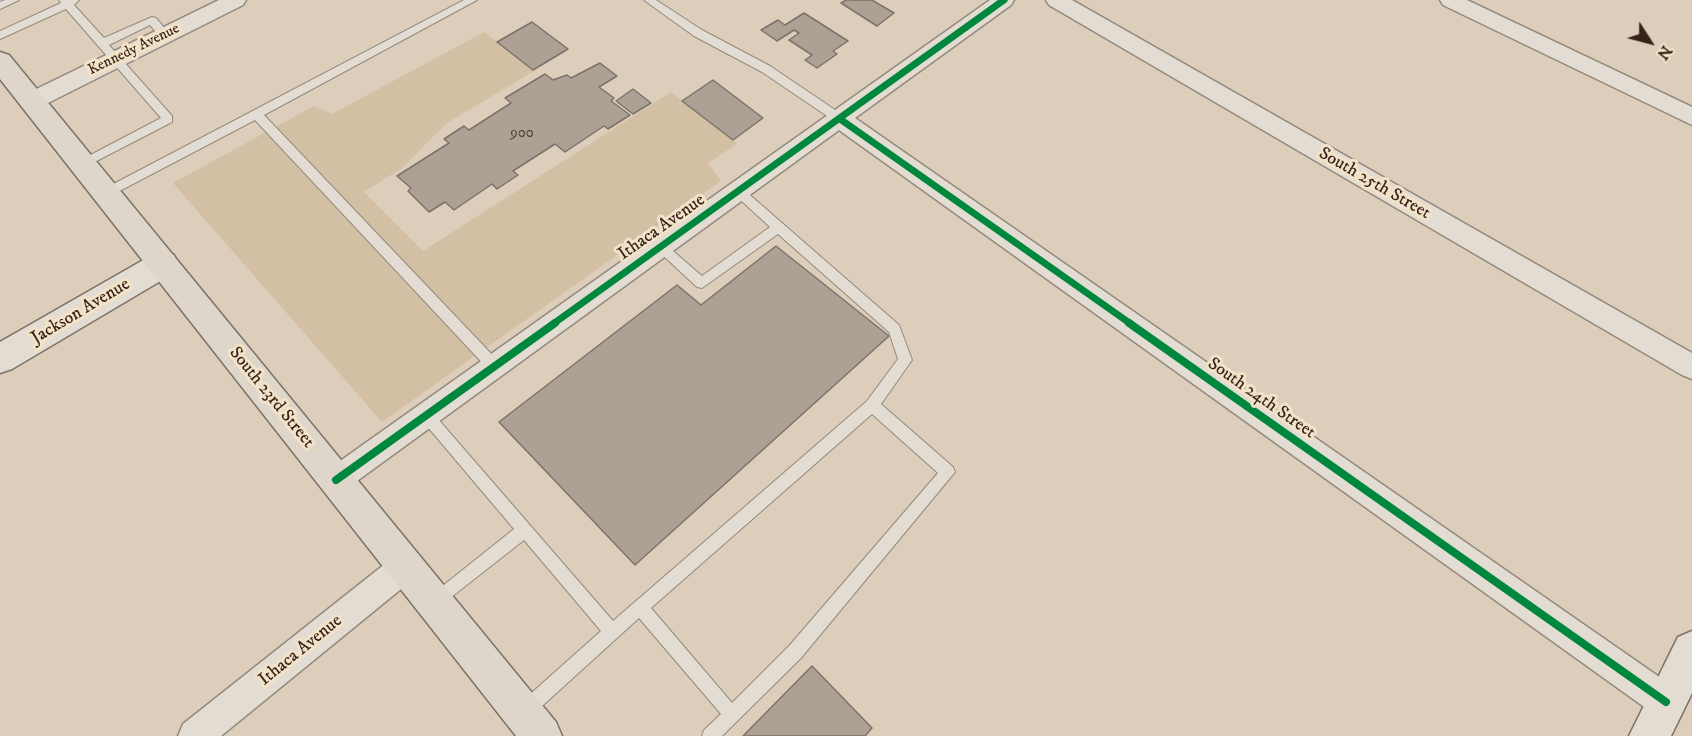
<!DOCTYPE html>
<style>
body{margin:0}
#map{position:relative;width:1692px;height:736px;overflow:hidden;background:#dcceba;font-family:"IM FELL DW Pica",serif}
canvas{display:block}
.north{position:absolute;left:1620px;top:12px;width:60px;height:60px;-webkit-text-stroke:4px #f2e2c8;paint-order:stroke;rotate:126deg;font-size:16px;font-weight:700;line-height:24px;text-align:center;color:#372219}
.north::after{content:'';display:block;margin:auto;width:21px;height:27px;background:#372219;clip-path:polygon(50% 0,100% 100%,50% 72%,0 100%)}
</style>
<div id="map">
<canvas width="1692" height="736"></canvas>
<div class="north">N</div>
</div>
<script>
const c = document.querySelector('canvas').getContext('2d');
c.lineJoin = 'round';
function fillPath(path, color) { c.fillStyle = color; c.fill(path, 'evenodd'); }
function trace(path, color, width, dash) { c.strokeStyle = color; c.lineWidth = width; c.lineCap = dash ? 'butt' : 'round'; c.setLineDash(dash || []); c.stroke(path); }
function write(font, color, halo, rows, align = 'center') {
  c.font = font + ' "IM FELL DW Pica",serif'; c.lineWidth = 6; c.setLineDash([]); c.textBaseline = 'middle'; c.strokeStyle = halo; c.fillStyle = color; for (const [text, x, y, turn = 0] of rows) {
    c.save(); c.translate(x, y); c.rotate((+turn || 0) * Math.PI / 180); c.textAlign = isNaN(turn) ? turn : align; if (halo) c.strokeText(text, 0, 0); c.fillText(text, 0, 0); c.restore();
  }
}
fillPath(new Path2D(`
 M484 32 534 71 447 123 402 168 364 192 423 251 671 92 737 144 708 163 721 181 382 422 173 183 314 106 332 114Z`), '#d3c0a4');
const building = new Path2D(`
 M846 0H872L894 13 877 26 841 3Z
 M804 13 848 41 833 51 837 54 817 68 805 60 812 55 789 40 799 33 794 30 777 41 761 30 778 20 785 25Z
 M532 22 568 49 533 70 497 42Z
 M600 63 617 76 599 87 614 98 611 101 630 115 608 129 604 126 565 152 555 144 513 171 518 175 497 189 492 184 454 210 445 202 429 212 408 191 411 188 397 176 449 143 444 139 464 126 469 130 511 103 505 98 545 74 553 80 567 75 571 78Z
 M713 80 763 118 733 140 682 101Z
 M633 89 651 103 633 114 616 101Z
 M776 246 889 336 635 565 499 422 677 285 701 305Z
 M812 666 872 728 865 736H743Z`);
fillPath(building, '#aca194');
trace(building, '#7c7267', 1.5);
const lane = new Path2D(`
 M5 0H19L0 9V2Z
 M59 0H79L74 5 104 38 152 17 156 18 170 35 169 38H161L150 25 109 45 172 116V122L83 168 77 164 79 161 161 118 66 9 0 39V31L61 3Z
 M464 0H477L264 115 499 362 501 366 499 370 494 372 489 370 255 120 110 196 106 198 100 193 102 190Z
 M644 0H656L702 30 770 66 844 116V122H836L762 72 694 36Z
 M739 187 743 189 899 325 912 360 881 404 953 467 955 472 801 658 722 736H702L704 730 721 714 639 618 530 717 524 719 518 717 516 711 518 705 601 631 524 540 440 606 435 609 430 606 427 601 430 596 514 529 421 419 419 415 421 411 426 409 431 411 613 621 867 401 898 359 889 332 778 234 702 288 697 287 657 250 655 247 657 244H665L702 276 770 227 735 195 733 192 735 189ZM872 414 938 473 789 646 732 703 651 608Z`);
const street = new Path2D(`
 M219 0H246L243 5 40 107 32 109 24 107 21 101 24 95Z
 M990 0H1014L1011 5 855 118 1678 690 1682 702 1678 714 1666 718 1654 714 839 130 346 489 336 493 326 489 322 480 326 471Z
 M1046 0H1072L1692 353V379L1682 375 1049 5Z
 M1440 0H1467L1692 107V125L1443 5Z
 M406 551 417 556 421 566 417 576 221 736H178L183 724 395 556Z`);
const secondary = new Path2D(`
 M163 252 174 255 178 264 174 273 12 369 0 373V342L152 255Z
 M1692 631V693L1671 736H1629L1678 637Z`);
const primary = new Path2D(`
 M0 52 9 55 556 722 562 736H516L0 79Z`);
trace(lane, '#93897c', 2);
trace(street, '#93897c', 3);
trace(secondary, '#7c7267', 3);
trace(primary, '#7c7267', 3);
fillPath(lane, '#e3dcd2');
fillPath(street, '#e3dcd2');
fillPath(secondary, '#e3dcd2');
fillPath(primary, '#ded6ca');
trace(new Path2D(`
 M840 119 1131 324
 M553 324 1004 0`), '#00873e', 7);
trace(new Path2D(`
 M1129 323 1666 702
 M336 480 555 323`), '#00873e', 8);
write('15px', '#372219', '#f2e2c8', [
 ["Kennedy Avenue",134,50,-26]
]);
write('15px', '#544238', null, [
 ["900",522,134]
]);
write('18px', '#372219', '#f2e2c8', [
 ["South 25th Street",1374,184,30],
 ["Ithaca Avenue",662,228,-35],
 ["Jackson Avenue",81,312,-31],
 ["South 23rd Street",271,398,51],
 ["South 24th Street",1261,399,35],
 ["Ithaca Avenue",301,651,-39]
]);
</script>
